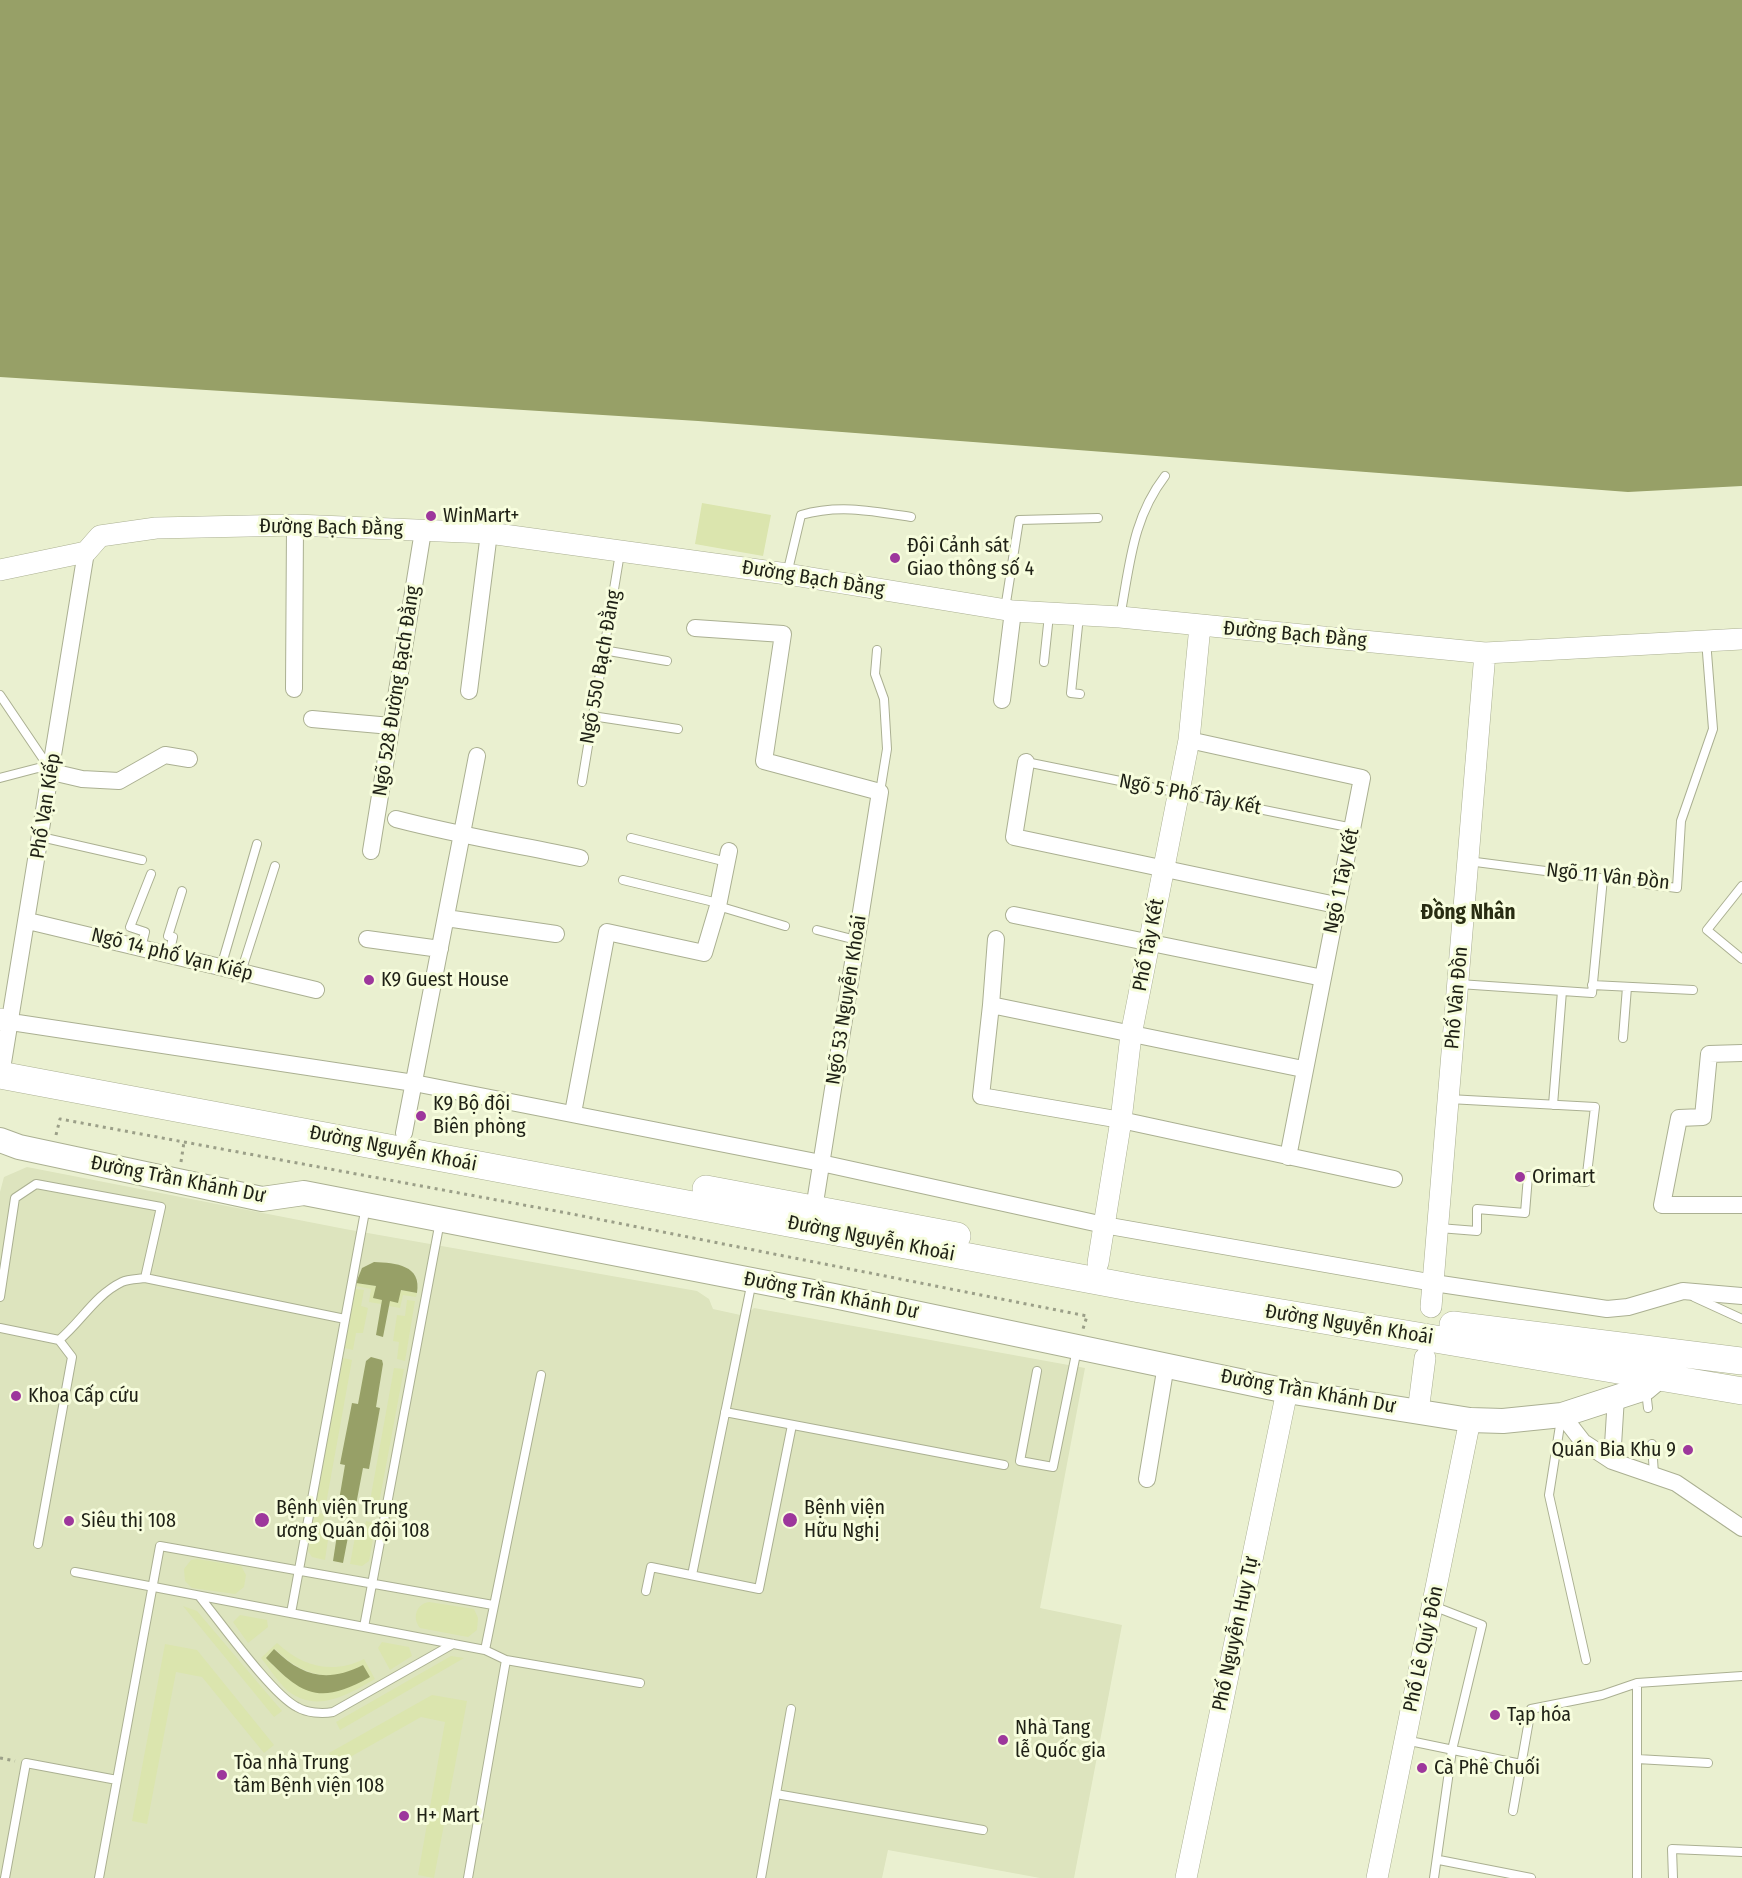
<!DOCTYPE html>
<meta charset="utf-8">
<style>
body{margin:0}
canvas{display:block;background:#eaf0d0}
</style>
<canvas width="1742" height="1878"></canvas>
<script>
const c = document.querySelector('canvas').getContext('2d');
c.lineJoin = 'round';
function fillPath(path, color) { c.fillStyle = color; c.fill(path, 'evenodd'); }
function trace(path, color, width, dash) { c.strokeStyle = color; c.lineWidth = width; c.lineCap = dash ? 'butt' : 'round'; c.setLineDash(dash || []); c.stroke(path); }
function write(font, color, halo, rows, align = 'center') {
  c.font = font + ' "Fira Sans Condensed",sans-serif'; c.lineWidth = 6; c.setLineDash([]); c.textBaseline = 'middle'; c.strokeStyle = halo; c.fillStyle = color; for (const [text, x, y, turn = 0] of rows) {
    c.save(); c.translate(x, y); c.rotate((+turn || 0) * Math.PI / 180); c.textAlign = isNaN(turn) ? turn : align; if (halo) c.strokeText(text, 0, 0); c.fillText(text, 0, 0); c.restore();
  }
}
fillPath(new Path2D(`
 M27 1167 345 1229 697 1291 709 1299 713 1309 745 1316 754 1308 1085 1368 1040 1608 1122 1625 1074 1878H1040L888 1850 882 1878H0V1192L4 1177Z`), '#dde4be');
fillPath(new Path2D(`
 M702 503 771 515 763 556 695 544Z
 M356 1283 376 1286 382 1300 381 1304 369 1302 371 1289 356 1286Z
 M355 1289 364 1290 361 1306 368 1308 363 1333H356L353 1350 345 1348Z
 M400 1290 417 1293 416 1297 403 1295 400 1308 389 1306 390 1301Z
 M407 1300 415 1301 405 1361 397 1359 399 1342 393 1341 397 1315 405 1316Z
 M343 1358 352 1360 326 1504 316 1503Z
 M394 1368 404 1369 377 1514 368 1512Z
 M315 1512 324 1514 323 1527 329 1533 325 1560 312 1557 308 1551Z
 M366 1521 376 1523 369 1561 362 1566 350 1564 355 1537 363 1534Z
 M197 1559 241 1566 246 1575 244 1587 235 1594 192 1588 185 1581 184 1569 191 1560Z
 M429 1602 474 1609 478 1618 477 1630 468 1637 420 1628C412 1618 416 1604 429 1602Z
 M183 1606 197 1611 282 1711 274 1717Z
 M240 1615 267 1620 268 1627 248 1643 233 1622Z
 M382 1642 409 1647 412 1656 390 1670 378 1648Z
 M277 1643C301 1666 333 1675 364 1659L375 1679C349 1694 317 1714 288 1691 278 1682 269 1668 261 1658ZM275 1649C295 1669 321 1682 350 1672L324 1693C298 1690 283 1676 266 1658Z
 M165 1644 197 1650 274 1745 264 1753 202 1677 176 1672 147 1824 132 1821Z
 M451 1656 464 1658 340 1730 336 1722Z
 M432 1695 467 1701 434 1878 418 1875 445 1722 421 1717 336 1765 329 1753Z`), '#dbe5ae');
fillPath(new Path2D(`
 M0 0H1742V486L1628 492 698 421 0 377Z
 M374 1262C396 1263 422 1265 417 1293L401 1290 398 1303 390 1301 383 1337 376 1335 382 1300 373 1298 376 1286 356 1283 362 1268Z
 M371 1357 382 1360 383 1364 376 1407 380 1408 369 1469 363 1468 355 1510 347 1514 342 1513 338 1506 345 1465 340 1464 352 1403 358 1404 366 1361Z
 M337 1535 348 1537 343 1563 333 1561Z
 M274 1649C303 1677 327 1683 363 1665L370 1677C320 1705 303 1696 266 1658Z`), '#97a067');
const service = new Path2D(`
 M787 574 801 515C839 504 873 511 911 517
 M1005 609 1019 520 1098 518
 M1079 616 1071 693 1080 694
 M1120 617C1130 565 1132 519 1165 476
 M603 650 667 661
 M877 650 875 674 884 699 887 749 880 792
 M1044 662 1049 615
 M0 695 50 769
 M592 716 678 729
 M1026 762 1353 828
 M0 778 38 768 52 772
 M582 782 620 553
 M41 837 142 860
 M631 838 727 862
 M1468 861 1677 888 1681 821 1713 729 1706 640
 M623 880 718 903
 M1742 886 1707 930 1742 959
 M718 906 785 926
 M817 930 856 940
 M141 948 145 932 130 927 151 874
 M169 954 173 937 168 936 182 891
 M221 967 257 844
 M241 972 275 866
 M1459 984 1592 993 1603 878
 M1592 985 1693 990
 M1623 1038 1627 987
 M1553 1105 1562 991
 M1439 1228 1477 1231V1209L1525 1213 1528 1176 1586 1182 1595 1107 1449 1099
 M0 1297 15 1198 36 1184 161 1207 145 1278 345 1319
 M1694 1297 1742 1319
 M0 1328 59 1340C81 1322 95 1295 122 1282 128 1279 138 1279 145 1278
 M1037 1371 1020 1461 1053 1467 1077 1349
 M1646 1391 1648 1408
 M725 1412 1004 1465
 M1561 1419 1549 1495 1586 1660
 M1652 1444 1654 1474
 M38 1544 72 1357 59 1340
 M75 1572 485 1650 506 1660 640 1683
 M692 1575 752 1281
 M646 1591 651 1567 759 1589 792 1425
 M199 1596C219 1620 272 1695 297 1707 307 1713 322 1714 333 1712L453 1644
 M1433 1606 1482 1625 1452 1750 1434 1878
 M291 1613 366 1206
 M364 1627 440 1221
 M485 1650 541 1375
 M1405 1740 1521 1764
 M1637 1759 1708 1763
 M776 1794 983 1830
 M1513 1811 1531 1709 1602 1695 1637 1683 1742 1676
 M1439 1860 1531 1878
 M5 1878 26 1763 117 1780
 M99 1878 160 1546 493 1605
 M468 1878 506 1660
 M761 1878 791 1709
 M1637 1878V1683
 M1673 1878 1672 1849 1742 1852`);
const minor = new Path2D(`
 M695 628 783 634 764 761 880 792 814 1209
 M294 689 295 525
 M469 691 489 533
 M1002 700 1013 611
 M312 719 391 726
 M1189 740 1362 778 1288 1157
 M1026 762 1014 837 1336 905
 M52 772 82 779 119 781 165 755 189 759
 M396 819C457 835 518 845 580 858
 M371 851 423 531
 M1014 915 1323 978
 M446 918 556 934
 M28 921 316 990
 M367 939 440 949
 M991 1005 996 939
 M11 1022 414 1083 821 1163 1104 1225 1434 1283 1607 1309 1628 1307 1683 1291 1742 1296
 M1742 1053 1709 1054 1703 1117 1679 1118 1662 1205H1742
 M1303 1069 991 1005 981 1096 1121 1120 1394 1179
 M1 1075 86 552
 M573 1113 607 932 704 953 718 906 729 851
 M404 1133 477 756
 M1562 1415 1583 1442 1612 1461 1676 1483 1742 1528
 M1612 1461 1616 1397
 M1147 1479 1166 1365`);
const tertiary = new Path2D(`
 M0 570 86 552 100 536 156 528 295 525 489 533 787 574 1013 611 1120 617 1485 653 1742 639
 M0 1019 11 1022
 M1098 1263 1121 1120 1131 1035 1189 740 1200 626
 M1431 1307 1485 653
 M1418 1412 1425 1358
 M1186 1878 1287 1391
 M1377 1878 1470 1420`);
const secondary = new Path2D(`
 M0 1140 19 1147 262 1199 304 1193 834 1296 1287 1391 1470 1420 1503 1421 1562 1415 1645 1388 1669 1368`);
const primary = new Path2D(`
 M0 1075 1140 1289 1742 1391
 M706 1189 957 1236
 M1453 1325 1742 1361`);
trace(service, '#abb092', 10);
trace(minor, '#abb092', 18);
trace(tertiary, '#abb092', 22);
trace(secondary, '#abb092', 26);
trace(primary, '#abb092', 28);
trace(new Path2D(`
 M56 1135 60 1119 567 1213 1087 1316 1083 1329
 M181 1162 184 1142
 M0 1758 15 1761`), '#9b9f88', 3, [3, 4.5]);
trace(service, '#fff', 8);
trace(minor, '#fff', 16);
trace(tertiary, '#fff', 21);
trace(secondary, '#fff', 24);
trace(primary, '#fff', 27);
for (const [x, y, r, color] of [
 [431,516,6,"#9d379c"],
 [895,558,6,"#9d379c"],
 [369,980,6,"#9d379c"],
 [421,1116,6,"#9d379c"],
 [1520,1177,6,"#9d379c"],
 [16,1396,6,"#9d379c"],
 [1688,1450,6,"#9d379c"],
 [262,1520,8,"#9d379c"],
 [790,1520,8,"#9d379c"],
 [69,1521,6,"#9d379c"],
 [1495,1715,6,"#9d379c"],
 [1003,1740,6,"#9d379c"],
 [1422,1768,6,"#9d379c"],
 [222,1775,6,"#9d379c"],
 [404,1816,6,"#9d379c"]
]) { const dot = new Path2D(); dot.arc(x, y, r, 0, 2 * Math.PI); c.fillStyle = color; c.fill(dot); trace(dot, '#f7fddd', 2); }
write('20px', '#1f2116', '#f7fddd', [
 ["WinMart+",443,516],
 ["Đội Cảnh sát",907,546],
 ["Giao thông số 4",907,569],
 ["K9 Guest House",381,980],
 ["K9 Bộ đội",433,1104],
 ["Biên phòng",433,1127],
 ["Orimart",1532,1177],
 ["Khoa Cấp cứu",28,1396],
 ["Quán Bia Khu 9",1676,1450,"right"],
 ["Bệnh viện Trung",276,1508],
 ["ương Quân đội 108",276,1531],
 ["Bệnh viện",804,1508],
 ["Hữu Nghị",804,1531],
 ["Siêu thị 108",81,1521],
 ["Tạp hóa",1507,1715],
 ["Nhà Tang",1015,1728],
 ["lễ Quốc gia",1015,1751],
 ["Tòa nhà Trung",234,1763],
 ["tâm Bệnh viện 108",234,1786],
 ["Cà Phê Chuối",1434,1768],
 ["H+ Mart",416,1816]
], 'left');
write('20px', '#1f2116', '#f7fddd', [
 ["Đường Bạch Đằng",331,528,1],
 ["Đường Bạch Đằng",813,579,9],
 ["Đường Bạch Đằng",1295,635,5],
 ["Ngõ 550 Bạch Đằng",601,667,-80],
 ["Ngõ 528 Đường Bạch Đằng",397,691,-81],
 ["Ngõ 5 Phố Tây Kết",1190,795,11],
 ["Phố Vạn Kiếp",46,806,-81],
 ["Ngõ 11 Vân Đồn",1608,877,6],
 ["Ngõ 1 Tây Kết",1342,881,-78],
 ["Phố Tây Kết",1149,945,-79],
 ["Ngõ 14 phố Vạn Kiếp",172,955,14],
 ["Phố Vân Đồn",1457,998,-85],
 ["Ngõ 53 Nguyễn Khoái",847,1000,-81],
 ["Đường Nguyễn Khoái",393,1149,11],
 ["Đường Trần Khánh Dư",178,1180,11],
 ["Đường Nguyễn Khoái",871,1239,11],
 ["Đường Trần Khánh Dư",831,1296,11],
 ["Đường Nguyễn Khoái",1349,1325,9],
 ["Đường Trần Khánh Dư",1308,1392,10],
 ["Phố Nguyễn Huy Tự",1236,1634,-78],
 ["Phố Lê Quý Đôn",1424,1649,-78]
]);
write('bold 21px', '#282c12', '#f7fddd', [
 ["Đồng Nhân",1468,913]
]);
</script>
